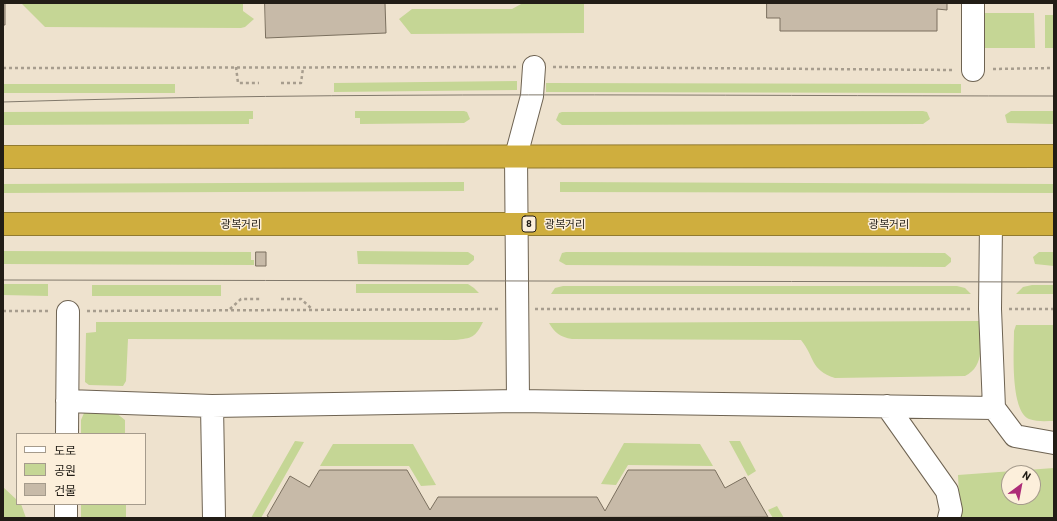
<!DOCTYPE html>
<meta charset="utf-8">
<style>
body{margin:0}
#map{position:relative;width:1057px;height:521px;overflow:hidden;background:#eee2ce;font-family:Barlow,"Noto Sans KR",sans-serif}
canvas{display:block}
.frame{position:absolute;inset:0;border:4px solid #221d16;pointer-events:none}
.legend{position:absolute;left:16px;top:433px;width:130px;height:72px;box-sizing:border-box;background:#fcefdb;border:1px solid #a59b8c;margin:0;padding:5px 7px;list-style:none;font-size:12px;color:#221d16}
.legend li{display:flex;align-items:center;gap:8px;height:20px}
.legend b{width:20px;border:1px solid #a59b8c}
.north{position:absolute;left:1001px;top:465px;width:40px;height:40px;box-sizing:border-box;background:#fcefdb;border:1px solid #a59b8c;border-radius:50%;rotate:32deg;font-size:11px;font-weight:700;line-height:16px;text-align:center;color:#221d16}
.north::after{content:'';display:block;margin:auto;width:14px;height:18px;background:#ad2c78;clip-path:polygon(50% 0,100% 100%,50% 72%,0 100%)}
</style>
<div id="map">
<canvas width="1057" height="521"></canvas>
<div class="frame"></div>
<ul class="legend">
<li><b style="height:5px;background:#fff"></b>도로</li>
<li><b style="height:11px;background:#c5d695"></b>공원</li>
<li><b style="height:11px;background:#c7baa8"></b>건물</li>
</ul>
<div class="north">N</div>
</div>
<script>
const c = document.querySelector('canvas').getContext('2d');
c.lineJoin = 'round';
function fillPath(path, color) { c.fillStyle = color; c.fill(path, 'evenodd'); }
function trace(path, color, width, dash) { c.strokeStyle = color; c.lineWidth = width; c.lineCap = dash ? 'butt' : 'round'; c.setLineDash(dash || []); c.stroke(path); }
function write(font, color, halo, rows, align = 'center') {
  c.font = font + ' Barlow,"Noto Sans KR",sans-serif'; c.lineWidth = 3; c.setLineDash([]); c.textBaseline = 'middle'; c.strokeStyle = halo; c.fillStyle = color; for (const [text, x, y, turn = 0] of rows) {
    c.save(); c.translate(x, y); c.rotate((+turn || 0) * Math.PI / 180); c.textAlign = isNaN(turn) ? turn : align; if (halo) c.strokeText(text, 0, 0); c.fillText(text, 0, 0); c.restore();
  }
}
fillPath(new Path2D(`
 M21 3H243V11L254 19 245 27 241 28 45 27Z
 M523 3H584V33L411 34 399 19 412 9H512Z
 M985 13H1034L1035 48H985Z
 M1045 15H1054V48H1045Z
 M517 81V90L334 92V83Z
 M546 83 961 84V93L546 92Z
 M3 84H175V93H3Z
 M253 111V119H249V124L3 125V112Z
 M355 111H464L467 112 470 119 464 123 360 124V118H355Z
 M923 111 927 112 930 119 923 124 562 125 556 120 559 113 562 112Z
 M1011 111H1054V124L1007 123 1005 115Z
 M464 182V191L3 193V184Z
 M560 182 1054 184V193L560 192Z
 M3 251 251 252V260H254V265L3 264Z
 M357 251 468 252 474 256V260L468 265 358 264Z
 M566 252 945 253 951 258V262L945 267 566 265 559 261 562 253Z
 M1039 252H1054V266L1035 264 1033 257Z
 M3 284H48V296L3 295Z
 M356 284H468L474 288 479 293H356Z
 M92 285H221V296H92Z
 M1032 285H1054V294H1016L1023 287Z
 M563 286H957L965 288 971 294H551L555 288Z
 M980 321C980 341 986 366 965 376L835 378C810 370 815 357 801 340L572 339C560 337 555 333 549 323Z
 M96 322H483C475 338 472 338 455 340L128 339 126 381 123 386 89 385 85 382 86 333 96 332Z
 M1016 325H1054V421C1046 421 1037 422 1029 419 1010 410 1014 350 1014 331Z
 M84 413H116L125 420V434H81V420Z
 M295 441 304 442 261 518H251Z
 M729 441H740L756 471 748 476Z
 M624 443 700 444 713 466 628 465 616 485 601 484Z
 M333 444H413L436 485 421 486 409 466H320Z
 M1054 468V518H960L958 475ZM1009 473H1033V497H1009Z
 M3 487 17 500V504H21L26 518H3Z
 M81 504H126V518H81Z
 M777 506 784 518H773L768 510Z`), '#c5d695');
const building = new Path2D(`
 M3 3H5V25H3Z
 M265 3H385L386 33 266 38Z
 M767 3H947V10L937 9V31H780V18H767Z
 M256 252H266V266H256Z
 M320 470H407L430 510 438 497H597L605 511 628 470H715L725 488 745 477 768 517 270 518 267 516 290 476 309 487Z`);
fillPath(building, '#c7baa8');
trace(building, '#7a6f5e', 1);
const minor = new Path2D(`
 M973 3V70
 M991 224 990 309 994 408 1015 436 1054 443
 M67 401 212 406
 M518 401 516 156 532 96 534 67
 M887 406 947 491 951 510 949 518
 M67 434 68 312
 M66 518V504
 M214 518 212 406 518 401 994 408`);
const highway = new Path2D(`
 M3 157 1054 156
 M3 224H1054`);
trace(minor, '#6e6352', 24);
trace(highway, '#927b30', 24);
trace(new Path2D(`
 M236 67 238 83H259
 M553 67 954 70
 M3 68 516 67
 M993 69 1054 68
 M281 83H301L303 68
 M281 299H301L312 309
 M230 309 241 299H260
 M535 309H970
 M1009 309H1054
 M3 311H48
 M87 311 498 309`), '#a79d8e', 2.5, [3, 3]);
trace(minor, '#fff', 22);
trace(highway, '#cfae3e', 22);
trace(new Path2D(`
 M3 102C353 91 704 96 1054 96
 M3 280 1054 282`), '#80786b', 1);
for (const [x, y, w] of [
 [529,224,14]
]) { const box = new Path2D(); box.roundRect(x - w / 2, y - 8, w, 16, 3); c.fillStyle = '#fcefdb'; c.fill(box); trace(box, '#221d16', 1); }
write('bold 10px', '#221d16', null, [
 ["8",529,224]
]);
write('11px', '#221d16', '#fcefdb', [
 ["광복거리",241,224],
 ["광복거리",565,224],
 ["광복거리",889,224]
]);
</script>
